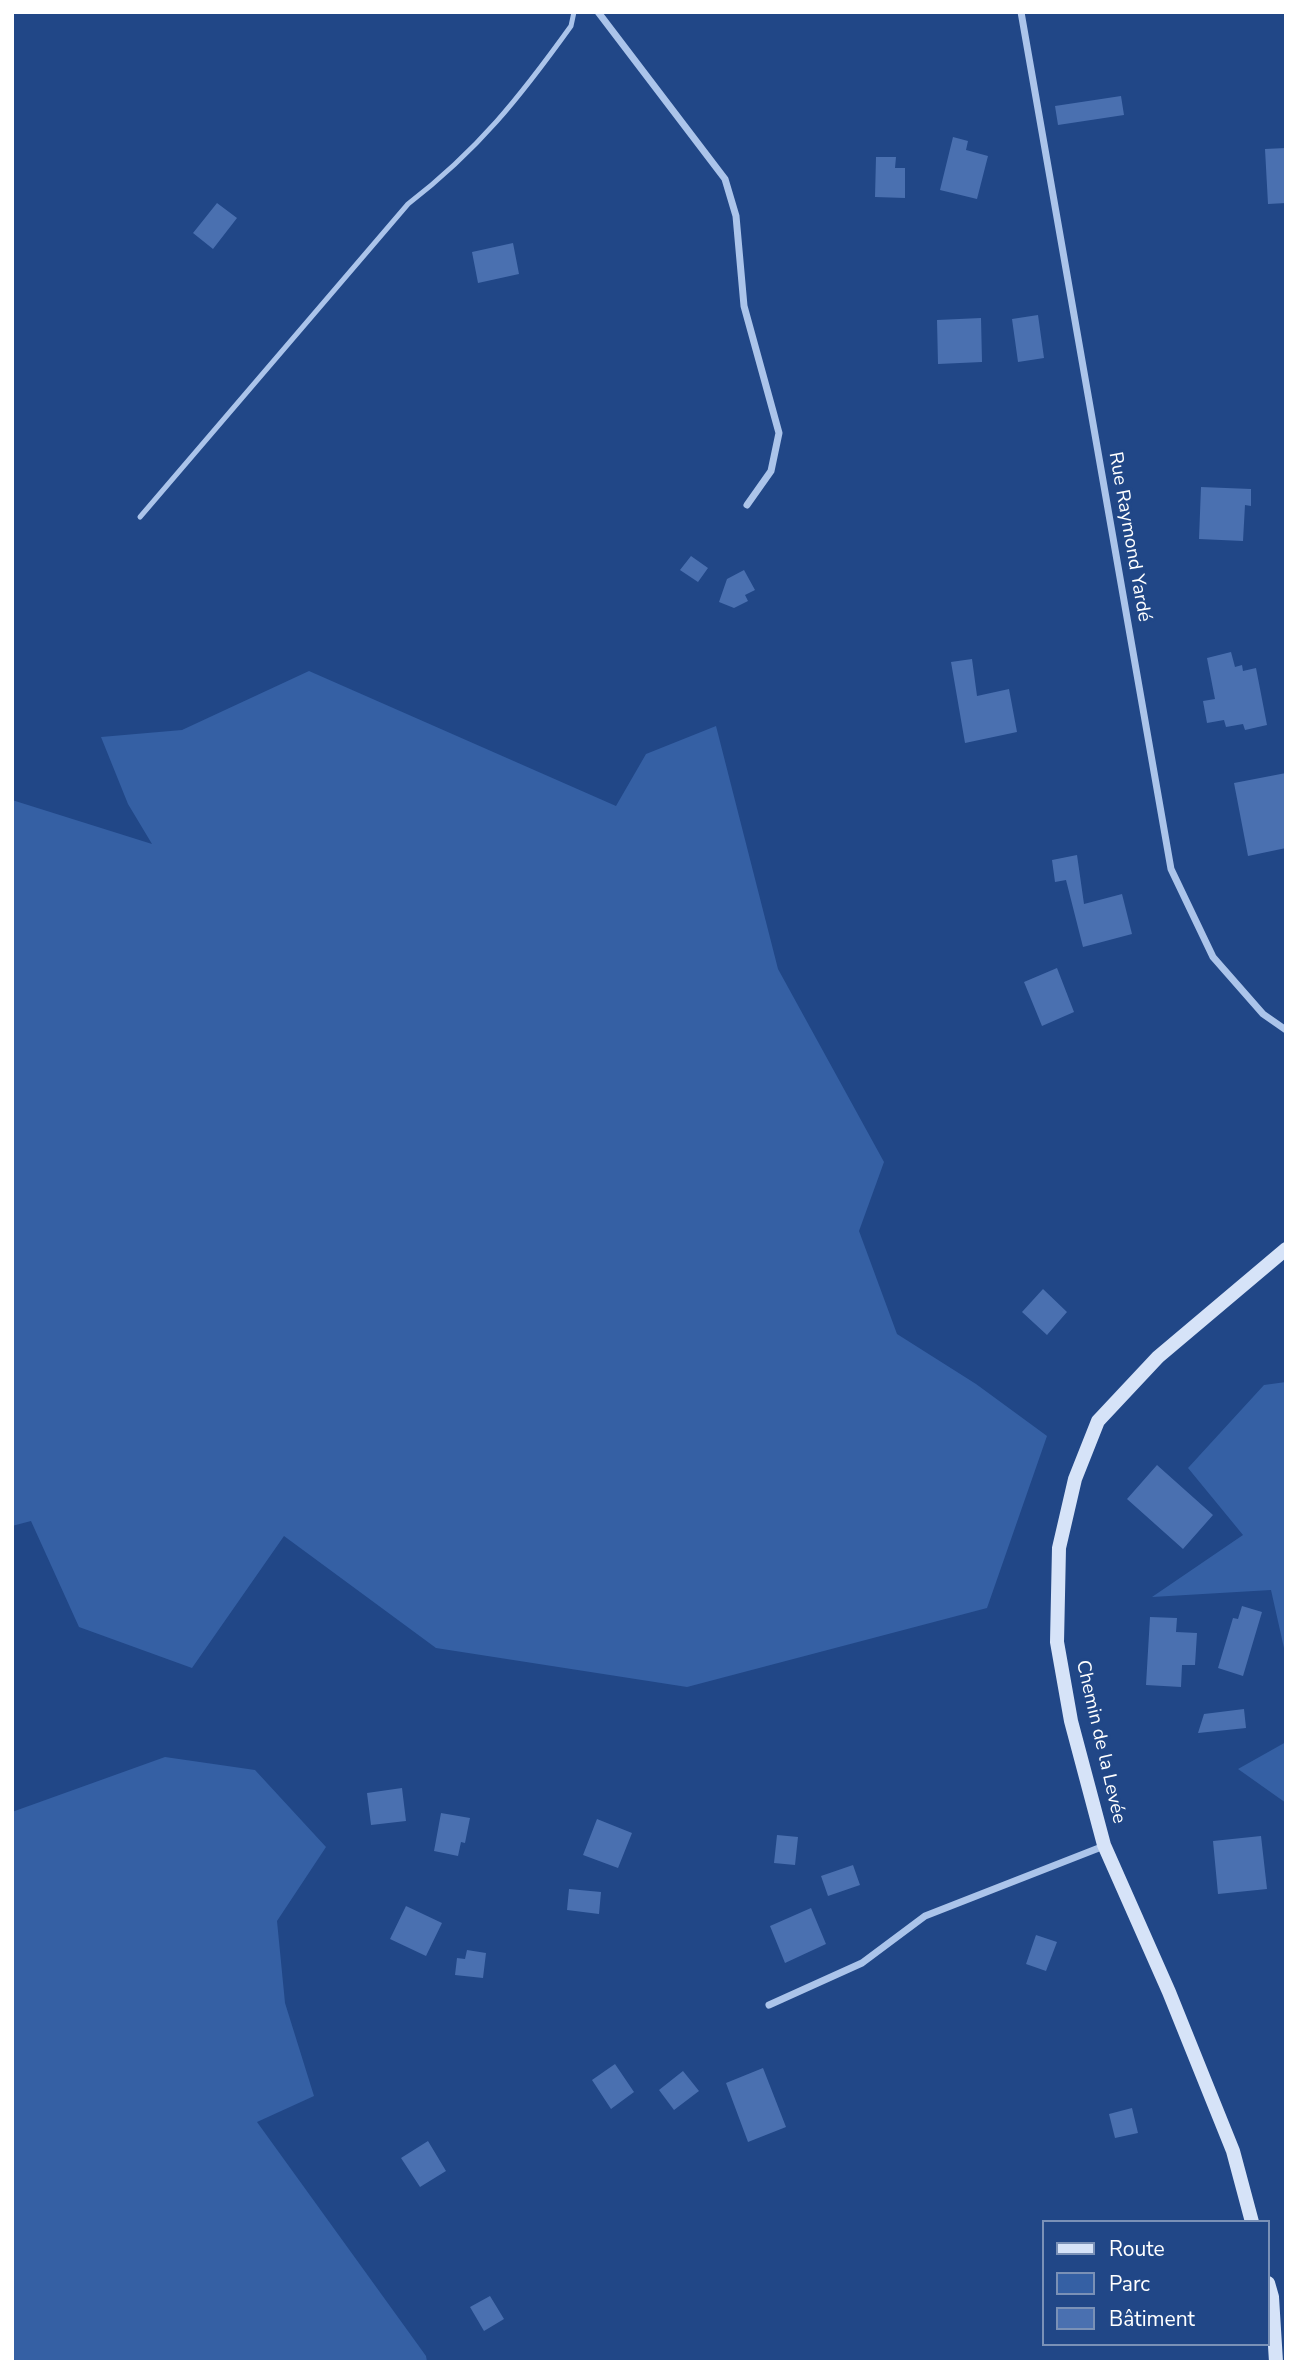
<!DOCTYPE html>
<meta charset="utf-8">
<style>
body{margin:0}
#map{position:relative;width:1298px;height:2374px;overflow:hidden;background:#214787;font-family:"Nunito Sans",sans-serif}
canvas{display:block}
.frame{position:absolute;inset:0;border:14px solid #fff;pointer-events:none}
.legend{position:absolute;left:1042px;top:2220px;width:228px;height:126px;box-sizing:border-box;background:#214787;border:2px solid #7a91b7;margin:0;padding:9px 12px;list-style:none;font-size:21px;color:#fff}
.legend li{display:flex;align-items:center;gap:14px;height:35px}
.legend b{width:35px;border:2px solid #7a91b7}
</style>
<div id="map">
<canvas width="1298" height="2374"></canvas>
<div class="frame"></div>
<ul class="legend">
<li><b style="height:9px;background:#d6e3f8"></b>Route</li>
<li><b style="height:19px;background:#3560a4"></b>Parc</li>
<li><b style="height:19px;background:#4a70b0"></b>Bâtiment</li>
</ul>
</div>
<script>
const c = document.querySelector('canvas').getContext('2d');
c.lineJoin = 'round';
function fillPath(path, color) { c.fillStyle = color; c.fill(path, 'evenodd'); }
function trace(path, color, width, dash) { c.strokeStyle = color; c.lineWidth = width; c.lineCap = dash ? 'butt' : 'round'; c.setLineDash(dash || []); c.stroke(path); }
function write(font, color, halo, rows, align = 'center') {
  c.font = font + ' "Nunito Sans",sans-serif'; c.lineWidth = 6; c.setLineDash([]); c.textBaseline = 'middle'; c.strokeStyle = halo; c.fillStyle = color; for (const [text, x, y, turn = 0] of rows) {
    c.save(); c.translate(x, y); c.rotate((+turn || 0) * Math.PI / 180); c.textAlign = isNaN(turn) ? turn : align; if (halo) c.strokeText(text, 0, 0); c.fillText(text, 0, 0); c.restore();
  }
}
fillPath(new Path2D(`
 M309 671 616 806 646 754 716 726 778 969 884 1162 859 1231 897 1334 976 1384 1047 1436 987 1608 687 1687 436 1648 284 1536 192 1668 79 1627 31 1521 12 1526V800L152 844 128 804 101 737 182 730Z
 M1286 1382V1657L1271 1590 1152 1597 1243 1535 1188 1468 1264 1385Z
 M1286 1742V1803L1238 1769Z
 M165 1757 255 1770 326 1847 277 1921 285 2003 314 2096 257 2122 426 2356 427 2362H12V1812Z`), '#3560a4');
fillPath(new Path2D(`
 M1121 96 1124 115 1058 125 1055 106Z
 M953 137 968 141 966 150 988 156 977 199 940 190Z
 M1286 148V203L1268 204 1265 149Z
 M876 157H896L895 168H905V198L875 197Z
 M217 203 237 218 213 249 193 233Z
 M513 243 519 274 478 283 472 252Z
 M1038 315 1044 358 1018 362 1012 319Z
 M981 318 982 362 938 364 937 320Z
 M1201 487 1251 489V506L1245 505 1243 541 1199 539Z
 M691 556 708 568 698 582 680 570Z
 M744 570 755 590 745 595 748 601 734 608 719 602 727 579Z
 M1231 652 1235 667 1242 665 1243 671 1256 668 1267 725 1245 730 1243 724 1226 727 1224 720 1207 723 1203 701 1215 699 1207 658Z
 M972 659 977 696 1009 689 1017 732 965 743 951 662Z
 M1286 773V848L1248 856 1234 783Z
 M1077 855 1084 904 1122 894 1132 934 1083 947 1066 880 1055 882 1052 860Z
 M1057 968 1074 1012 1042 1026 1024 982Z
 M1043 1289 1067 1312 1047 1335 1022 1312Z
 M1157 1465 1213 1515 1183 1549 1127 1499Z
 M1242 1606 1262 1612 1243 1676 1218 1668 1233 1618 1238 1619Z
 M1150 1617 1177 1618 1176 1632 1197 1633 1195 1665H1182L1181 1687 1146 1685Z
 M1244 1709 1246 1728 1198 1733 1204 1714Z
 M402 1788 406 1821 371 1825 367 1793Z
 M441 1813 470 1818 465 1843 461 1842 458 1856 434 1851Z
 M597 1819 632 1833 618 1868 583 1855Z
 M777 1835 798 1837 795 1865 774 1863Z
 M1261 1836 1267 1889 1218 1894 1213 1841Z
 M853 1865 860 1885 828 1896 821 1876Z
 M569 1889 601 1892 599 1914 567 1910Z
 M406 1906 442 1923 426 1956 390 1939Z
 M811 1908 826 1944 785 1963 770 1926Z
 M1036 1935 1057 1942 1046 1971 1026 1964Z
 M467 1950 486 1953 483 1978 455 1975 457 1958 465 1959Z
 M615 2064 634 2092 611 2109 592 2080Z
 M763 2068 786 2127 748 2142 726 2083Z
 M683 2071 699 2091 674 2110 659 2090Z
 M1132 2108 1138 2133 1115 2138 1109 2114Z
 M428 2141 446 2171 420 2187 401 2158Z
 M490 2296 504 2319 484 2331 470 2307Z`), '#4a70b0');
trace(new Path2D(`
 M140 517 408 204C478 150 520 97 571 26L574 12`), '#abc4ea', 5);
trace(new Path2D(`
 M598 12 725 179 736 216 744 306 779 433 771 471 747 505
 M1021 12 1171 869 1213 957 1263 1014 1286 1030
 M769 2005 862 1963 925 1916 1104 1846`), '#abc4ea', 7);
trace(new Path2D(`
 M1252 2222 1233 2151 1169 1992 1104 1845 1071 1721 1057 1642 1059 1548 1075 1479 1098 1421 1158 1357 1286 1249
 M1268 2283 1272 2297 1276 2362`), '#d6e3f8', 14);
write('19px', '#fff', '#214787', [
 ["Rue Raymond Yardé",1129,537,80],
 ["Chemin de la Levée",1100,1742,77]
]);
</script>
